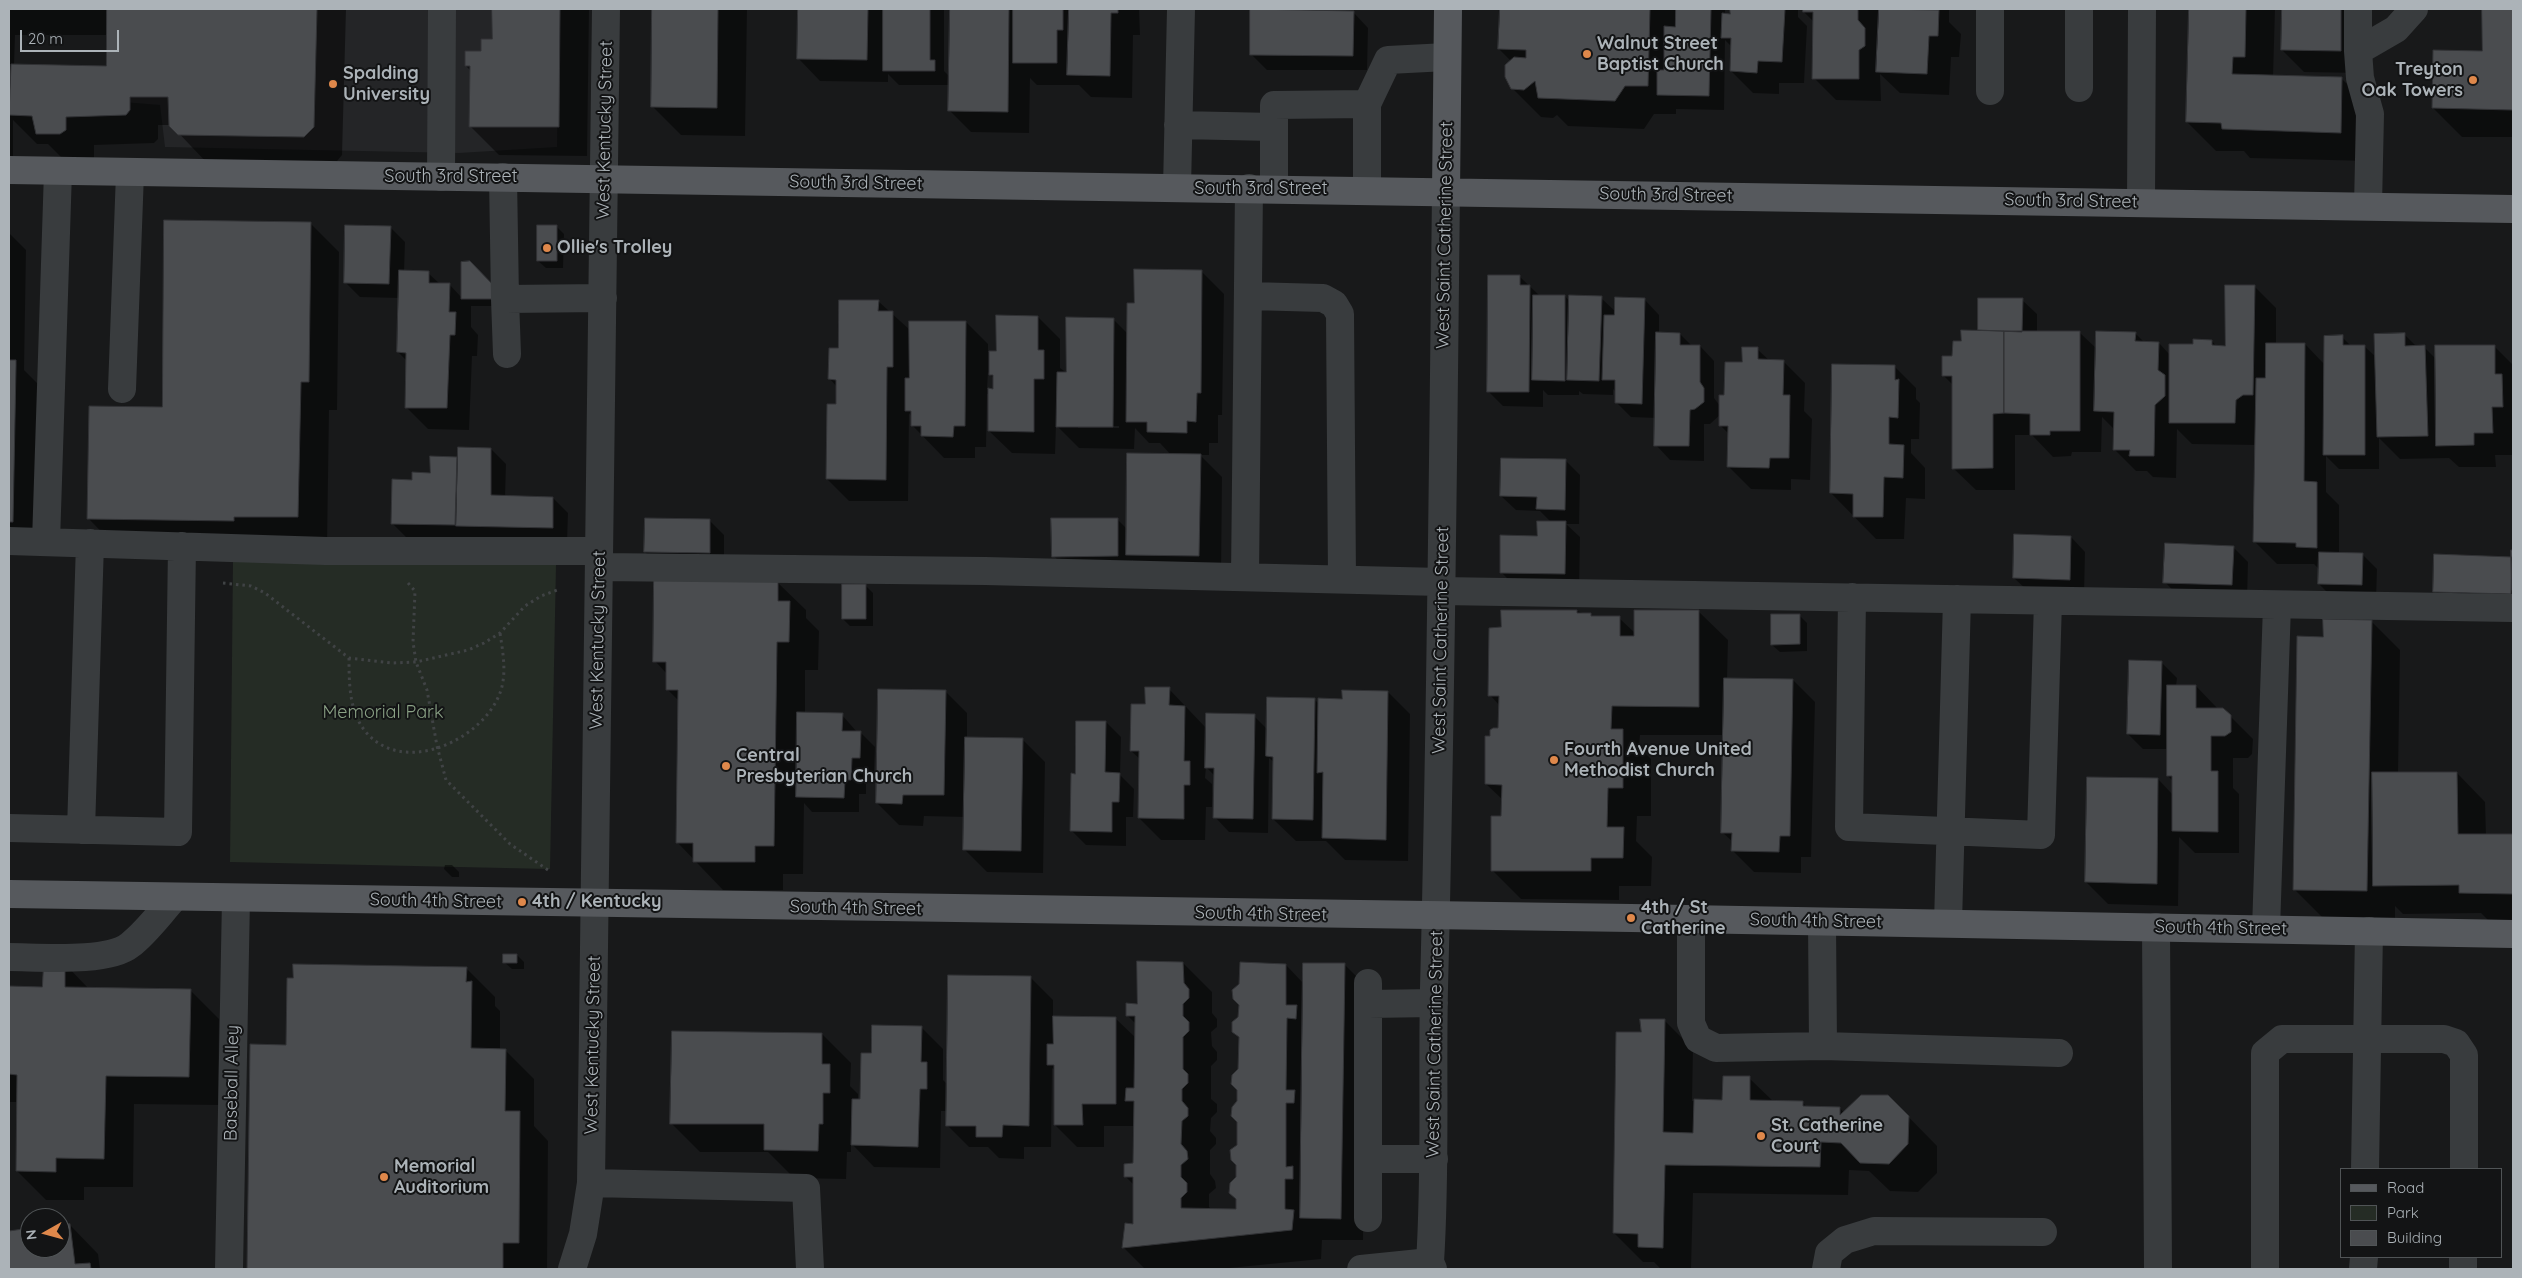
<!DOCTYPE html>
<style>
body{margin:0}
#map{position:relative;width:2522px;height:1278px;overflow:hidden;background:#18191a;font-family:Quicksand,sans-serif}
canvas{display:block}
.frame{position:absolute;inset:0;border:10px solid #acb3b8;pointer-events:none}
.legend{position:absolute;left:2340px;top:1168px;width:162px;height:90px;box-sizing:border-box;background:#131415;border:1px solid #505456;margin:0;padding:6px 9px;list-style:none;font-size:15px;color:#acb3b8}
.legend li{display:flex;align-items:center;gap:10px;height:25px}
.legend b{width:25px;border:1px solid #505456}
.north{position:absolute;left:20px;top:1208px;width:50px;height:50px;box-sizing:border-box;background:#131415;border:1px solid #505456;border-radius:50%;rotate:263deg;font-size:14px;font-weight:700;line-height:20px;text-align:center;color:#acb3b8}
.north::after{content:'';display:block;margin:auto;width:18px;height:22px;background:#df884b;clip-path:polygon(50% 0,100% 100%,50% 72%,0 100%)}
.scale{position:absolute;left:20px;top:30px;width:99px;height:22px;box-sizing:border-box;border:2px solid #acb3b8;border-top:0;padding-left:6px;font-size:15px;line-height:18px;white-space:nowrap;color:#acb3b8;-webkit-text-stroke:4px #131415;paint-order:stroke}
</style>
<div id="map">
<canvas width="2522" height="1278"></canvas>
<div class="frame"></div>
<ul class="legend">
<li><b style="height:6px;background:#56595d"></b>Road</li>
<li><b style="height:14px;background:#252c25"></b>Park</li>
<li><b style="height:14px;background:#4a4c4f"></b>Building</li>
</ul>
<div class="north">N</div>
<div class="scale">20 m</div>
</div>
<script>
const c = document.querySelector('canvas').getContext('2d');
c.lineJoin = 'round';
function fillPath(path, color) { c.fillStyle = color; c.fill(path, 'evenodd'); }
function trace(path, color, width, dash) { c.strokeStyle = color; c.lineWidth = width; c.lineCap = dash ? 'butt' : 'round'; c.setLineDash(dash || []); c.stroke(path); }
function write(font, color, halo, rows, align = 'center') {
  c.font = font + ' Quicksand,sans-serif'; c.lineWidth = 4; c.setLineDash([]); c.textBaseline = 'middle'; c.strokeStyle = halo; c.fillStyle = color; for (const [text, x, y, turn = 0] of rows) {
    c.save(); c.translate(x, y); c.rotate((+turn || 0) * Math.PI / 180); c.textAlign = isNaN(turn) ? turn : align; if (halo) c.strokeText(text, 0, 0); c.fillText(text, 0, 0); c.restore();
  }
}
fillPath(new Path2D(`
 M173 9H559L557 147 459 153 165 147 160 105 111 101 170 66Z`), '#242527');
fillPath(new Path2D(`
 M233 559 556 565 550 869 230 862Z`), '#252c25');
fillPath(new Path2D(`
 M9 9H346L342 155 333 166 208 164 171 125H158V139L154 143 94 145V159L66 162 48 144H37L13 120V160H9ZM15 35H108V68L14 65Z
 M494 9H589L587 156 499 155 470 126 471 71 466 66 493 40Z
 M653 9H747L745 136 681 135 652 106Z
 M799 9H944V71L950 77 951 9H1139L1140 35H1133L1132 98 1091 97 1079 85H1037L1030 78 1029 133 971 132 949 110V85H899L888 74V82L820 81 798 58Z
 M1501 9H1725V15H1731L1732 9H1798V17L1807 26 1804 83H1779V94L1753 93 1731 71 1732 47 1725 40 1724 110 1676 109V114H1654L1644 129 1568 126 1557 115 1553 118 1541 117 1512 88 1511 61 1499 49Z
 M1804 9H1949V22L1961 34 1959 57H1951L1949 95 1900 93 1880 74 1881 101 1836 100 1814 78V22L1804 12Z
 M2190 9H2275L2273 77 2342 79 2370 107 2369 161 2250 158 2244 151H2216L2187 122Z
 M2283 9H2363L2362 73 2304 72 2282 50Z
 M2483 9H2513V137H2462L2433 108 2483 52Z
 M1354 13 1368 28 1367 70H1267L1252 55Z
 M310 223 339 252 337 410H329L327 546 117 548 89 519 163 408Z
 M390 227 405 242 404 272 428 273 440 284H449L462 298V263L504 306H471V327L478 335 477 356H472L469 430 428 429 406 407 407 361 398 352 399 298 360 297 345 282Z
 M557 227 564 234 563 268H546L538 261Z
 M9 233 26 250 24 370 44 390 42 550H9Z
 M1202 272 1224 294 1222 415H1218V443H1209V455H1200L1222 477 1221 577 1149 576 1132 560V570L1068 571 1054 556 1117 519 1127 529 1171 455 1160 443H1149L1135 428 1134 449 1079 448 1056 425 1055 454 1012 453 989 431 990 394H987L986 447H975V458H944L912 425V417L909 413 908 501H849L827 479 837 406V387L830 379 840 349 878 301 910 330 966 322 988 344V352H997L1038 317 1060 339V368L1067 373 1113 319 1128 334 1135 304ZM988 372 994 379V390L987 389ZM1078 426H1119V428H1078Z
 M1519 276 1540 296H1565L1570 302 1601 298 1616 312 1645 300 1659 315V333L1680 334 1692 346H1700L1714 361V398L1720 406 1743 364 1757 349 1770 361H1783L1805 383 1804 411 1812 419 1810 480 1791 479V490L1751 489 1729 467V434L1720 425V415L1710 424H1704V461L1670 460 1656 445V418L1631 417 1616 402V392L1613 389V395L1583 394 1579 391V395H1548L1543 390V407L1503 406 1488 391Z
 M2254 286 2276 308V344H2305L2325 365 2342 337 2351 346H2364L2376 357 2405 335 2417 347H2424L2436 359 2494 346 2513 365V455H2495L2496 467H2459L2449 458 2400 459 2379 438V469H2339L2326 456V492L2339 505V554H2362L2377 569 2376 600 2334 599 2319 584 2320 570 2314 564H2277L2255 542 2256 445 2192 444 2177 429 2176 478 2153 477 2147 471H2136L2114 449 2115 430 2102 417 2101 452H2072L2071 456 2053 457 2032 435H2015V490H1976L1953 468 1954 386 1943 375 1962 342 1982 332 1980 330 2022 300 2037 314V332L2080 333 2097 349 2135 333 2145 343H2159L2170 355 2212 341 2217 347H2226Z
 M1894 366 1916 388V399L1920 403 1919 439H1911V453L1925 468V499L1906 498 1904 539H1876L1831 493Z
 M491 449 506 464 505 497 553 498 568 513 567 542 472 540 469 537V539L407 538 392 523 413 481 431 474 456 458 459 461Z
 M1565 460 1580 475 1579 524H1566L1580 537 1579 588 1516 587 1501 572 1551 522 1540 511 1516 510 1501 496Z
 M709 520 724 535V567H660L645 552Z
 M2071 537 2085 552 2084 594 2029 592 2014 578Z
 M2233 547 2248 562 2247 600 2179 597 2165 582Z
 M2513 551V608L2450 606 2435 591 2513 558Z
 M777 582 806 610V618L819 631 818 670H805V714L842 715 857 732H860L875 747 874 772H866V794H859V812H812L804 803 803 874H783V890H723L677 842 679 701 668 690 667 674 655 661Z
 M866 586 873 593V626H850L843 619Z
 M1577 611 1594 617 1619 618 1635 633 1699 612 1728 640 1727 679 1793 680 1815 702 1811 857H1801V873L1754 872 1732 850 1733 842 1722 832 1724 735H1640L1639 747 1651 759V816H1637L1636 841 1652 857 1651 886H1619V900L1521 899 1492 870 1502 818 1503 800 1486 784 1491 737 1500 729V706L1490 695 1502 629Z
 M1800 616 1807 623V651L1780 652 1772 645Z
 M2371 621 2400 650 2398 773H2457L2485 802 2486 835H2513V922L2489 921 2481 913 2403 914 2395 906V919L2323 918 2294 889 2324 638Z
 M2162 663 2177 678 2176 686H2196L2218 709H2223L2253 739 2252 754 2248 758H2233V788L2239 794V853H2195L2179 837 2178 906 2108 904 2086 882 2158 779 2173 795V781L2168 776V749H2143L2128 734Z
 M1169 689 1207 729 1254 716 1267 729 1314 699 1319 704 1388 692 1410 714 1408 861 1345 860 1326 841H1296L1273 819 1275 763 1269 758 1268 833 1229 832 1215 817 1216 777 1206 767 1205 778 1212 784V807H1206L1205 840H1161L1139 818 1140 759 1131 751 1146 705Z
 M945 691 967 713V739L1023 740 1045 762 1043 873 987 872 965 850V817L924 816 923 826 899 825 877 803Z
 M1106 722 1121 737 1120 775 1134 789 1133 817H1126V846L1086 845 1071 830 1076 775Z
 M445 865H452L459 872V877H452L444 869Z
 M517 955 524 962V969H512L504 962Z
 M1183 963 1212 992V1013L1217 1019V1027L1211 1032 1212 1046 1217 1052V1060L1211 1066V1099L1217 1104V1112L1211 1118 1210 1131 1216 1138V1144L1210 1150V1174L1215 1181 1216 1188 1209 1194V1207L1212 1210 1237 1211 1239 1070 1286 965 1304 984 1344 964 1366 986 1363 1240H1322L1321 1259 1219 1269H1145L1124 1248 1134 1225V1185L1125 1176 1135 1165V1126H1104V1147H1077L1055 1125 1056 1071 1052 1068 1051 1147H1024V1159L999 1158 988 1147H969L947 1125V1111H941L940 1168 874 1167 851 1143V1152H847L846 1179 794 1178 768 1152H700L672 1124 822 1034 851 1063 850 1086 858 1094V1100H862L873 1054 921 1027 943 1049V1080L947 1084 1031 978 1053 1000V1018H1115L1136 1038V1024L1127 1015Z
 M65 964 89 989 190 990 219 1019 218 1105 134 1104 133 1187H84V1200H46L17 1171 18 1102H9V988H43Z
 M466 968 495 997V1006L500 1011V1050H505L534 1079V1126L548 1141 547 1269H248L251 1046H288Z
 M1664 1020 1693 1049 1692 1101H1724L1749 1078 1774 1102H1802L1807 1107 1840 1108 1844 1113 1888 1096 1937 1146V1173L1918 1192 1890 1191 1869 1171 1849 1170 1848 1195 1693 1193 1691 1269H1661L1654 1262H1643L1614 1233 1642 1033Z
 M70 1225 98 1254 100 1269H9V1232L30 1230V1248H60V1226Z`), '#0007');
const building = new Path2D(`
 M107 9H317L314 127 304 137 178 135 169 126 168 97H130V110L126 115 66 117V130L60 134H36L32 116 9 115 11 64 106 66Z
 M492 9H560L559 127H469L470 66H465V51H481V39H492Z
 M652 9H718L717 108 651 107Z
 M798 9H868L867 60 797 59Z
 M883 9H930V60H935V71H883Z
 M950 9H1009L1008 112 948 111Z
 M1013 9H1063V30H1057V63H1013Z
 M1069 9H1118V13H1111L1110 76 1067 75Z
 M1250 9 1354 11 1353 56 1250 55Z
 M1500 9H1650L1648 86H1625L1615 101 1538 98 1535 81 1524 90 1511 89 1505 77V65L1514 57 1526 58V50L1498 49Z
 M1676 9H1711L1709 96 1657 95V70H1664V26L1675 27Z
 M1730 9H1785L1782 62 1758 61 1757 73 1730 71 1731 38H1721L1722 13 1730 14Z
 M1803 9H1858V20L1865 28V46L1859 50V79H1812L1813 12H1803Z
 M1879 9 1939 10 1938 36H1929L1927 74 1876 72Z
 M2189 9H2246L2245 57H2233L2232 74 2342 77 2341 133 2222 129 2221 123 2186 122Z
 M2282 9H2341V51L2281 50Z
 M2482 9H2513V110L2432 108 2433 50 2482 51Z
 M164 220 311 222 309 382H301L298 517H234V521L87 519 89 406 162 407Z
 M345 225 391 226 389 284 344 283Z
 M537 225H557V261H537Z
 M470 261 497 289V299H461V262Z
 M1134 269 1202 270 1201 393H1197L1196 422 1187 421V433L1147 432V422H1126L1127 303H1134Z
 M399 270 429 271V283H450L449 312H456L455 335H450L447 408H405L406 353 397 352Z
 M1488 275H1520V285H1530L1529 392H1487Z
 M2225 285H2255L2253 395H2243L2236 400 2235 423H2169V344H2193V339L2212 340V345L2225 346Z
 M1533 295H1565V381L1532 380Z
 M1569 295 1602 296 1599 381 1567 380Z
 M1615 297 1645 298 1642 404 1615 403V380H1602L1604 315H1614Z
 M1978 298H2023L2022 332 1978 330Z
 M839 300H879L878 311H893V367H887L886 480 826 479 827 404H836V380L828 379 829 348H838Z
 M996 315 1038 316V350H1044V379H1034V432L988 431V388L993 389V375H989V351H996Z
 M1066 317 1114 318 1113 427H1056L1057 372H1066Z
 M909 321H966L965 426H954L953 437 921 436V426H911V411H905V378H909Z
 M1961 330 2004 331V413L1993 414V468L1952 469V376H1942V356H1952L1953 341H1961Z
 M2004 331H2080V431H2050V435H2030V414L2004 413Z
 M2096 331 2136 332 2135 341 2159 342 2158 370 2165 375V396L2155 405 2154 456H2129L2130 450H2113L2114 412 2094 411Z
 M1656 332 1680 333V345H1700V382L1704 388V402L1695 409 1690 410 1689 446H1654Z
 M2405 333V346L2425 345 2428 436 2377 437 2374 334Z
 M2343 335V345H2365V455H2323L2324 336Z
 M2266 343H2305L2304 481 2317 482V548L2296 547V543L2253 542 2256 378H2265Z
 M2435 345H2495V374H2502L2503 407H2492L2493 433H2474V445L2436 446Z
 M1742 347H1758V359L1784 360 1783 395H1790L1789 458H1770L1769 468 1727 467 1728 426H1719V395H1724L1725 362H1742Z
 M9 360H16V366L13 522H9Z
 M1832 364 1895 365V380L1899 379 1898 418 1889 417V444L1904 445 1903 478 1884 477 1883 517H1853V494L1830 493Z
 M458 447 491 448V495L553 497V528L456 526Z
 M1127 453 1201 454 1199 556 1126 555Z
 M430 456 457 457 455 525 391 524 392 479 412 480V472L430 473Z
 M1501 458 1566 459 1565 510 1536 509 1537 497 1500 496Z
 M645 518 710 519V553L644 552Z
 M1051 518H1118V556L1052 557Z
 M1537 521H1566L1565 574 1500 573V535L1537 536Z
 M2014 534 2071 536 2070 580 2013 578Z
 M2165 543 2234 546 2232 585 2163 583Z
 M2511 550H2513V590H2512Z
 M2319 552 2363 553 2362 585 2318 584Z
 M2434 554 2512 557 2511 594 2433 592Z
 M654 579 778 580V601H790L789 642H777L774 846H755V862H693V843H676L678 690H666V662H653Z
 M842 584H866V619H842Z
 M1501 610H1577V613H1591V616H1620V636H1634V610H1699V707L1612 706 1611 729H1623V788H1608L1607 827H1624L1623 858H1591V871H1491V816H1501L1502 785 1485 784V736H1490V730L1493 728H1498L1499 696H1488L1489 628 1501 627Z
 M1771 614H1800V644L1771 645Z
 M2323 619 2372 620 2367 891 2293 890 2297 636 2323 637Z
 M2129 660 2162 661 2160 735 2127 734Z
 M1724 678 1793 679 1790 836H1780L1779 852 1731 851 1732 833H1721Z
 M2167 685H2196V708H2223L2231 715V732L2225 736H2211V771H2218V832L2172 831V776H2167Z
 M1145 687H1170L1169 705 1185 706 1184 761H1190V785H1184V819L1138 818 1139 751H1130L1131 704H1145Z
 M878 689 946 690 944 795H903L902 804 876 803Z
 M1342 690 1388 691 1386 840 1322 838 1323 772 1317 773 1318 698 1342 699Z
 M1267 697 1315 698 1313 820 1272 819 1273 757 1266 756Z
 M797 712 843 713 842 731H861L860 758H852L851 780H845L844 798 796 797Z
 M1206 713 1255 714 1253 819 1213 818 1214 768H1205Z
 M1076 721H1106L1105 772 1120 773 1119 802H1112V832L1070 831 1071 773 1075 774Z
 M965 737 1023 738 1021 851 963 850Z
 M2372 772H2457L2458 834H2513V894L2459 893V885L2373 886Z
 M2087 777 2158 778 2157 884 2085 882Z
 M503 954H517V963H503Z
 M1137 961 1183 962 1184 983 1189 989V998L1183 1004V1016L1189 1022V1031L1183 1037V1069L1188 1074V1083L1182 1089V1101L1188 1108V1116L1182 1121 1181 1144 1187 1151 1188 1159 1181 1165V1177L1187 1183V1192L1181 1198V1208L1236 1209V1199L1229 1193 1230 1183 1236 1177V1165L1231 1160 1230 1150 1237 1145V1122L1231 1116 1232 1107 1237 1101V1090L1231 1084 1232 1075 1238 1069 1239 1037 1232 1032V1022L1238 1017 1239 1005 1233 999 1232 990 1239 984 1240 962 1286 964V1005H1297L1296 1019 1287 1018 1286 1090H1295L1294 1103H1286V1167L1293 1166V1179H1285V1209L1294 1210 1292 1230 1122 1248 1125 1223 1133 1224V1177H1124V1164L1133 1163 1134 1101H1125L1126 1088H1134L1135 1016H1126V1003L1137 1004Z
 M44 963H65V987L191 989 189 1077 106 1076 104 1159 56 1158V1172L16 1171 17 1075 9 1074V986L42 987Z
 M1303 963H1345L1341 1219 1300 1218Z
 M293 964 467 967 466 982 472 981 471 1048 506 1049 505 1111H520L519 1243H503V1269H247L250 1044 286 1045 287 978H293Z
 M948 975 1031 976 1029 1126 1003 1125 1002 1137H976V1126H946Z
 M1053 1016 1116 1017V1104H1082L1083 1125H1054V1065H1047V1044H1053Z
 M1640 1019H1665L1663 1132 1693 1133 1694 1099 1722 1100 1723 1076H1750V1100L1803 1101V1106L1840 1107V1115L1861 1095H1888L1909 1116 1908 1144 1889 1164 1860 1163 1841 1143 1821 1142 1820 1167 1665 1165 1663 1248 1638 1247V1234L1613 1233 1616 1032H1641Z
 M872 1025 922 1026 921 1062H927V1089H920L918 1147 851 1145 852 1099H860L861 1053H871Z
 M672 1031 822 1033V1064H830V1093H823V1124H819L818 1151 764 1150V1124H670Z
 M70 1224 75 1264 90 1263 91 1269H9V1231L30 1228V1248H60V1225Z`);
fillPath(building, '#4a4c4f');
trace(building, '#323336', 1);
trace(new Path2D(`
 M223 583 251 586 265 593 349 658 392 663 416 662 468 650 484 643 500 633 525 606 541 596 560 589
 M408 583 415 591 413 642 416 662 427 690 437 746 446 780 510 844 548 870
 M349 658C349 682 349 711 365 731 402 777 482 741 500 693 507 674 503 653 500 633`), '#404345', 3, [2.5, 4]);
trace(new Path2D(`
 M1990 9V91
 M2358 9V51L2360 78 2370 114 2368 206
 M2358 51 2396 29 2414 9
 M2079 88V9
 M1367 104 1388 60 1447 57
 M1178 125 1274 127
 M441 177 442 9
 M503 177 505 299 603 298
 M1177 188 1181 9
 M1274 188V105L1367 104V190
 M2141 203 2142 9
 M1250 296 1323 298 1334 304 1340 314 1342 579
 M505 299 507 354
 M122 389 130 173
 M9 541 326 551H599
 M46 542 58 171
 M599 567 985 571 1441 582
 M1245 577 1249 188
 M1441 591 2513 608
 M1852 597 1849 827 2041 835 2048 601
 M9 828 178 832 182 546
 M81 830 90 543
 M1691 919V1023L1698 1039 1716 1048 1823 1046 2059 1053
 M1822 922 1823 1046
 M1948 923 1957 599
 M2156 927 2158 1269
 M2266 929 2277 605
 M9 957C39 957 108 963 130 945 147 932 161 912 175 897
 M1368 1004 1434 1003
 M1368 1159H1434
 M2365 1169 2369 931
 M591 1183 806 1188 810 1269
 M1368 1218V983
 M229 1269 236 898
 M572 1269 583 1234 591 1183 606 9
 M1361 1269 1430 1262
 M1433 1269 1430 1262C1436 1170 1432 1079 1434 988 1441 722 1443 457 1446 191
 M1826 1269 1829 1253 1845 1240 1874 1231 2043 1232
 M2265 1269V1053L2282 1039H2444L2456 1043 2464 1055V1169
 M2363 1269 2364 1257
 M2463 1269V1257`), '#393c3e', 28);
trace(new Path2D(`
 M9 170 2513 209
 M1446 191 1448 9
 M9 894 1631 918 2513 934`), '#56595d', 28);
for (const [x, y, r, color] of [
 [1587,54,5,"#df884b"],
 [2473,80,5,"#df884b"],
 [333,84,5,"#df884b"],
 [547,248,5,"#df884b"],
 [1554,760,5,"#df884b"],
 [726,766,5,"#df884b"],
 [522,902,5,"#df884b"],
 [1631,918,5,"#df884b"],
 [1761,1136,5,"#df884b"],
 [384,1177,5,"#df884b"]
]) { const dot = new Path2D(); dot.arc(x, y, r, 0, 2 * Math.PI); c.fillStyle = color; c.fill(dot); trace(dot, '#131415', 2); }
write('bold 18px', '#acb3b8', '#131415', [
 ["Walnut Street",1597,44],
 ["Baptist Church",1597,65],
 ["Treyton",2463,70,"right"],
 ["Oak Towers",2463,91,"right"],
 ["Spalding",343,74],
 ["University",343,95],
 ["Ollie's Trolley",557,248],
 ["Fourth Avenue United",1564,750],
 ["Methodist Church",1564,771],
 ["Central",736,756],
 ["Presbyterian Church",736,777],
 ["4th / Kentucky",532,902],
 ["4th / St",1641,908],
 ["Catherine",1641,929],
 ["St. Catherine",1771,1126],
 ["Court",1771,1147],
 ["Memorial",394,1167],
 ["Auditorium",394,1188]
], 'left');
write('18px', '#acb3b8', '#131415', [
 ["West Kentucky Street",605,130,-89],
 ["South 3rd Street",451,177],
 ["South 3rd Street",856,183,1],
 ["South 3rd Street",1261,189],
 ["South 3rd Street",1666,195,1],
 ["South 3rd Street",2071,201,1],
 ["West Saint Catherine Street",1445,235,-89],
 ["West Kentucky Street",598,640,-89],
 ["West Saint Catherine Street",1441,640,-89],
 ["South 4th Street",436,901,1],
 ["South 4th Street",856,908,1],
 ["South 4th Street",1261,914,1],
 ["South 4th Street",1816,921,1],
 ["South 4th Street",2221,928,1],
 ["West Saint Catherine Street",1435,1044,-89],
 ["West Kentucky Street",593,1045,-89],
 ["Baseball Alley",232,1083,-89]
]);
write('18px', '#8aa185', '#131415', [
 ["Memorial Park",383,713]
]);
</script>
